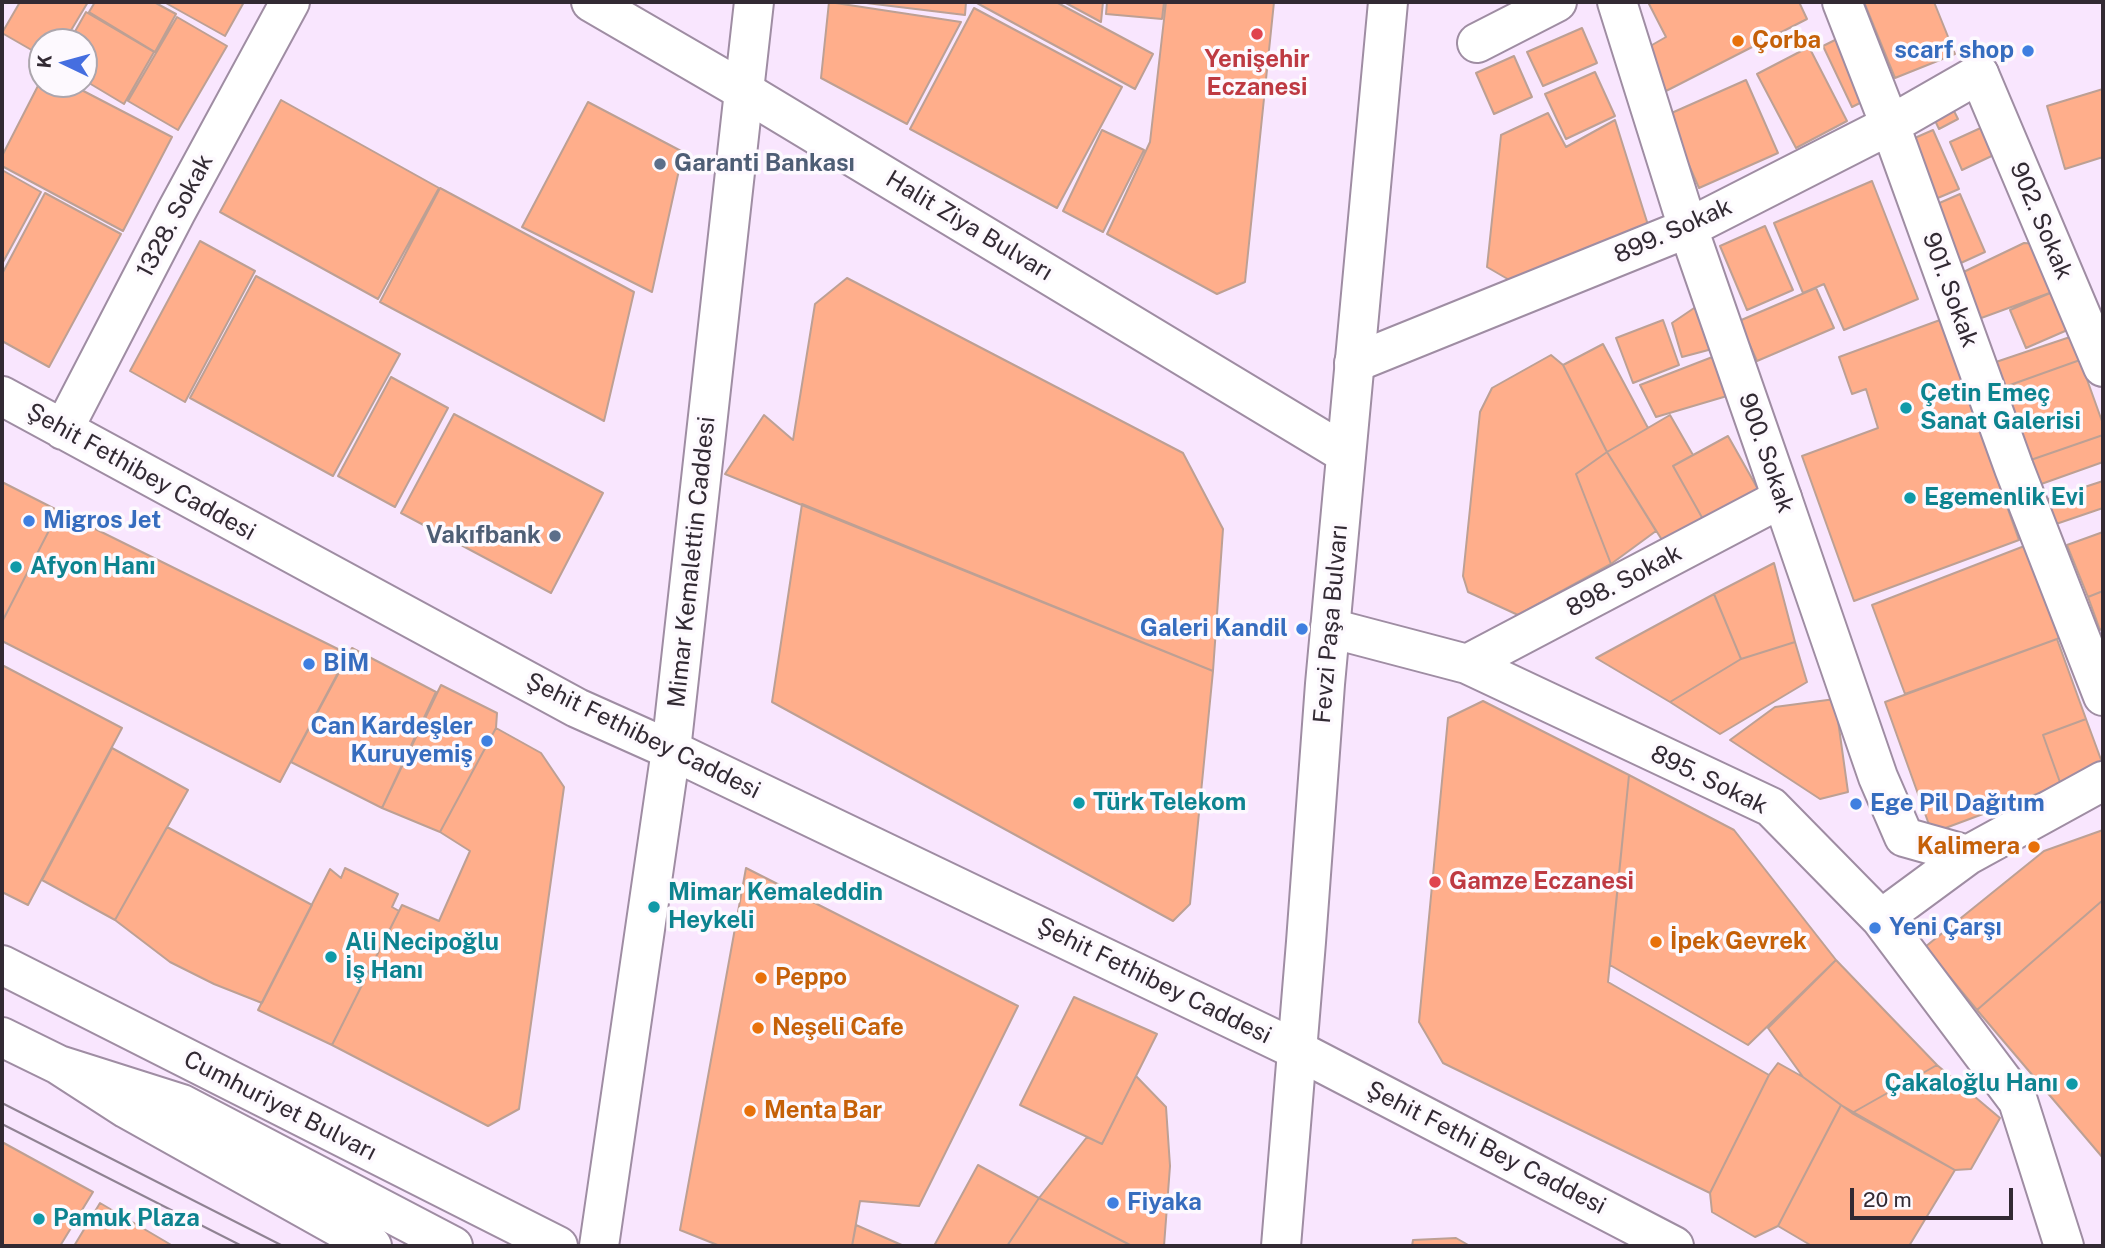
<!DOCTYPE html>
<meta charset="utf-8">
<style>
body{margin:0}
#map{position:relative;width:2105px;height:1248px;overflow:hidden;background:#f9e6fe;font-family:"Public Sans",sans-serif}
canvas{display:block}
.frame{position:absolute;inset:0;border:4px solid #322a33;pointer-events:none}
.north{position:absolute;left:28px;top:28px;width:70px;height:70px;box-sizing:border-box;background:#fdf9fe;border:2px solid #aca6ad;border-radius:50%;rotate:275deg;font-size:19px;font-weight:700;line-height:28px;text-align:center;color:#322a33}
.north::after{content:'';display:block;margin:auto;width:24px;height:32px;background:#456ee0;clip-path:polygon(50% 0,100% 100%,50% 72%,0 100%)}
.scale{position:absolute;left:1850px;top:1188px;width:163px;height:32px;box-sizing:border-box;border:4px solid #322a33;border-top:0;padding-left:9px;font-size:21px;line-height:24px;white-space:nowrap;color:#322a33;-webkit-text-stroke:5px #fdf9fe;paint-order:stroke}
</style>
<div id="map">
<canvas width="2105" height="1248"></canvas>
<div class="frame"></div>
<div class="north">K</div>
<div class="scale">20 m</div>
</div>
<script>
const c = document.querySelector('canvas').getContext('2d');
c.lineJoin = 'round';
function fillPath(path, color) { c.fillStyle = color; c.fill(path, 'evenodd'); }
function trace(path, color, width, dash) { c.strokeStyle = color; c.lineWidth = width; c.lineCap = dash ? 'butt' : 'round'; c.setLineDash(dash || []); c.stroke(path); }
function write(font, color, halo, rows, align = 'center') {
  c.font = font + ' "Public Sans",sans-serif'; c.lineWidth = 7; c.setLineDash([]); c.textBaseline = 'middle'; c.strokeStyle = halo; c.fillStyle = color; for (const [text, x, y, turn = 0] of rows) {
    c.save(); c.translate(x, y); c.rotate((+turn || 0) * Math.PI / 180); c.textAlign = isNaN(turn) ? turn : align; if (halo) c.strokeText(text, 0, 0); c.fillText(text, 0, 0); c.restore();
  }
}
const building = new Path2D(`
 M20 2H88L64 42H42V56L2 33Z
 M95 2H154L176 14 155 52 89 12Z
 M164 2H244L225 36Z
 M829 2 961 22 907 124 821 78Z
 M858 2H966L965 15Z
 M975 2H1056L1153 54 1135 89Z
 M1064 2H1103L1101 22Z
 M1107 2H1164L1162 19 1106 14Z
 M1166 2H1274L1245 282 1217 294 1107 234 1150 142Z
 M1648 2H1799L1807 19 1666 91 1645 49 1666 37Z
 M1864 2H1934L1955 54 1895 78Z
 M974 8 1122 87 1057 208 910 129Z
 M86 12 154 52 124 104 84 80V42H69Z
 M177 17 227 46 178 130 128 101Z
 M1582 28 1597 63 1543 86 1527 52Z
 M1843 36 1872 97 1852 107 1823 46Z
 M1809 47 1847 121 1796 148 1757 74Z
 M1514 56 1532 97 1494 114 1476 73Z
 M1595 72 1615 116 1566 139 1545 94Z
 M42 78V84H70L172 137 123 231 2 166V156Z
 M1746 80 1778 153 1699 188 1667 115Z
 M2103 89V157L2065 169 2047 106Z
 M281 100 439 188 378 299 220 212Z
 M588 102 683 152 652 292 522 227Z
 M1950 103 1958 119 1939 129 1931 112Z
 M1548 113 1566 147 1615 120 1648 225 1518 285 1487 267 1501 135Z
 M1985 126 1998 153 1962 170 1950 142Z
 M1102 130 1144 150 1103 232 1063 211Z
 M1933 130 1959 189 1926 203 1901 144Z
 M2 170 41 192 2 264Z
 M1872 181 1918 299 1844 330 1824 284 1803 293 1774 223Z
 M440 188 634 292 604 421 380 302Z
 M45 193 121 234 49 367 2 341V274Z
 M1960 194 1985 252 1952 267 1928 208Z
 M1765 226 1793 290 1747 310 1720 246Z
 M200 241 255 271 185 402 130 371Z
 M2024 243 2038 244 2055 291 1973 321 1953 277Z
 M256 276 400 354 333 476 190 398Z
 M847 278 1183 453 1223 529 1213 671 725 474 764 415 793 440 815 304Z
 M1816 288 1834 328 1757 361 1739 321Z
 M2055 291 2072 328 2026 348 2010 310Z
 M1700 304 1716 348 1682 357 1672 323Z
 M1663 320 1679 365 1633 383 1616 338Z
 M1940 320 2019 540 1854 601 1802 456 1878 428 1866 389 1852 394 1839 357Z
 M2073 336 2080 360 1996 390 1987 365Z
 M1603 344 1648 428 1607 452 1563 365Z
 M1551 355 1563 365 1607 452 1576 474 1611 564 1518 615 1468 592 1463 576 1480 412 1492 388Z
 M1715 356 1727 396 1656 417 1640 385Z
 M2080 360 2103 424V435L2022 463 1996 390Z
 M391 377 448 408 395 507 338 476Z
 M454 414 603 493 551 593 401 513Z
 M1670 415 1693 455 1673 466 1704 521 1662 540 1607 452Z
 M2103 435V462L2030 488 2022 463Z
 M1728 436 1759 491 1704 521 1673 466Z
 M1607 452 1656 531 1611 564 1576 474Z
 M2103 481V508L2056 524 2048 499Z
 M2 482 59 511 2 622Z
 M802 504 1213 671 1190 904 1173 921 772 702Z
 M59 511 348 654 280 782 2 641V622Z
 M2103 532V591L2088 597 2067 545Z
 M2027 545 2067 634 2057 639 1905 694 1872 605Z
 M1774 563 1795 642 1741 659 1714 594Z
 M2103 591V628L2100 630 2088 597Z
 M1714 594 1741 659 1670 702 1596 658Z
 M2057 639 2086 719 2043 735 2061 785 1932 833 1885 702Z
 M1795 642 1807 682 1720 734 1670 702 1741 659Z
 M352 648 436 692 382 808 291 762Z
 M2 665 122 728 28 905 2 892Z
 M441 685 497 713 496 728 440 832 382 808Z
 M1835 699 1848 792 1820 799 1730 740 1775 707Z
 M1483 701 1629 775 1608 982 1769 1075 1710 1193 1443 1063 1419 1022 1448 718Z
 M2086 719 2103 765 2061 785 2043 735Z
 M496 728 541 753 564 787 519 1109 488 1126 332 1045 402 905 439 921 470 851 440 832Z
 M112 748 188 790 115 920 42 880Z
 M1629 775 1734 830 1836 960 1748 1045 1610 965Z
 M167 827 312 905 262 1003 214 984 170 962 115 920Z
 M2103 830V900L1977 1010 1925 947 2044 851Z
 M345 868 398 894 392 907 399 911 332 1045 258 1010 330 869 341 878Z
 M746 868 1018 1006 919 1206 860 1201 852 1246H720L680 1230Z
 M2103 900V1158L1977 1010Z
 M1836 960 1937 1065 1852 1113 1803 1077 1768 1028Z
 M1074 997 1157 1034 1102 1144 1020 1105Z
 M1778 1063 1803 1077 1841 1105 1778 1226 1755 1237 1712 1212 1710 1193 1769 1075Z
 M1937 1065 2000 1118 1971 1169 1955 1170 1852 1113Z
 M1136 1076 1166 1107 1170 1166 1164 1246H1132L1039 1198 1087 1137 1102 1144Z
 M1841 1105 1955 1170 1909 1246H1812L1778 1226Z
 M2 1142 93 1192 60 1246H2Z
 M978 1165 1039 1198 1007 1246H934Z
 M1039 1198 1132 1246H1007Z
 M100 1203 173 1246H74Z
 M856 1225 904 1246H852Z
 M1456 1238 1470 1246H1412L1413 1240Z`);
fillPath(building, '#ffae8b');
trace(building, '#bda094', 2);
const pedestrian = new Path2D(`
 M1617 2 1688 228 1782 498
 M1842 2 1890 125 2014 468 2103 696
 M1477 43 1557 2
 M1354 363 1688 228 1890 125 1979 74
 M599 1246 671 750 744 91`);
const minor = new Path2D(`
 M1979 74 2103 367
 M744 91 754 2
 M2 396 577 708 671 750 1297 1050 1674 1246
 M63 430 176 212 290 2
 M1330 628 1467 664 1771 807 1881 919 2018 1101 2064 1246
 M1467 664 1782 498 1878 777 1904 837 1968 855
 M1881 919 1968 855 2103 781`);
const tertiary = new Path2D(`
 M591 2 744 91 1346 454`);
const primary = new Path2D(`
 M2 965 558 1246
 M2 1037 59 1065 127 1109 372 1246
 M59 1065 182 1104 453 1246
 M1281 1246 1306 942 1325 684 1388 2`);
trace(pedestrian, '#9f8da3', 42);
trace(minor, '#9f8da3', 42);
trace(tertiary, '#9f8da3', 42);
trace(primary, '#9f8da3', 42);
trace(pedestrian, '#fff', 38);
trace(minor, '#fff', 38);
trace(tertiary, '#fff', 38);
trace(primary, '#fff', 38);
trace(new Path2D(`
 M2 1103 283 1246
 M2 1124 242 1246`), '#908393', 2);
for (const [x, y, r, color] of [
 [1257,34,7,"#e0444e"],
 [1738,41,7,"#e8710a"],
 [2028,51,7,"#3f7fe0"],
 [660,164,7,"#5c6f8a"],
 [1906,408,7,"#0f9aa8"],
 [1910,498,7,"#0f9aa8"],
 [29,521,7,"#3f7fe0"],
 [555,536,7,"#5c6f8a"],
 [16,567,7,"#0f9aa8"],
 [1302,629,7,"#3f7fe0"],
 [309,664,7,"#3f7fe0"],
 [487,741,7,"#3f7fe0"],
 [1079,803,7,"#0f9aa8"],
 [1856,804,7,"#3f7fe0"],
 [2034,847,7,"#e8710a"],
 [1435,882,7,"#e0444e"],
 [654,907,7,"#0f9aa8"],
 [1875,928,7,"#3f7fe0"],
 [1656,942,7,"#e8710a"],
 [331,957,7,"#0f9aa8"],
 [761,978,7,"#e8710a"],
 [758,1028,7,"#e8710a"],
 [2072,1084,7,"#0f9aa8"],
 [750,1111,7,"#e8710a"],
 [1113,1203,7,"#3f7fe0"],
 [39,1219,7,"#0f9aa8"]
]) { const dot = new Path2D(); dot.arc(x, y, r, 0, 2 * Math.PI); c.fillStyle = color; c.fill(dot); trace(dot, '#fdf9fe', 2.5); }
write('bold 24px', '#c56008', '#fdf9fe', [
 ["Çorba",1752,41],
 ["Kalimera",2020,847,"right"],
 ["İpek Gevrek",1670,942],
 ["Peppo",775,978],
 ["Neşeli Cafe",772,1028],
 ["Menta Bar",764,1111]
], 'left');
write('bold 24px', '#366cbe', '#fdf9fe', [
 ["scarf shop",2014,51,"right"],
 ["Migros Jet",43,521],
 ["Galeri Kandil",1288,629,"right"],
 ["BİM",323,664],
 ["Can Kardeşler",473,727,"right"],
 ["Kuruyemiş",473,755,"right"],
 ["Ege Pil Dağıtım",1870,804],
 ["Yeni Çarşı",1889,928],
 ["Fiyaka",1127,1203]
], 'left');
write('bold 24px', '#be3a42', '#fdf9fe', [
 ["Yenişehir",1257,60],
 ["Eczanesi",1257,88],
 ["Gamze Eczanesi",1449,882,"left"]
]);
write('bold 24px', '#4e5e75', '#fdf9fe', [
 ["Garanti Bankası",674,164],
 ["Vakıfbank",541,536,"right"]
], 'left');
write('24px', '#322a33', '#fdf9fe', [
 ["1328. Sokak",175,216,-62],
 ["902. Sokak",2041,221,67],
 ["Halit Ziya Bulvarı",969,226,31],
 ["899. Sokak",1673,231,-24],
 ["901. Sokak",1950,290,70],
 ["900. Sokak",1766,453,71],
 ["Şehit Fethibey Caddesi",141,472,29],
 ["Mimar Kemalettin Caddesi",692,562,-84],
 ["898. Sokak",1624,581,-28],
 ["Fevzi Paşa Bulvarı",1331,624,-85],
 ["Şehit Fethibey Caddesi",643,736,26],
 ["895. Sokak",1709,780,26],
 ["Şehit Fethibey Caddesi",1154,981,26],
 ["Cumhuriyet Bulvarı",280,1106,27],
 ["Şehit Fethi Bey Caddesi",1486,1148,27]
]);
write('bold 24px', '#0d838f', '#fdf9fe', [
 ["Çetin Emeç",1920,394],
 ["Sanat Galerisi",1920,422],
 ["Egemenlik Evi",1924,498],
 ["Afyon Hanı",30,567],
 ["Türk Telekom",1093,803],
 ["Mimar Kemaleddin",668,893],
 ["Heykeli",668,921],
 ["Ali Necipoğlu",345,943],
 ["İş Hanı",345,971],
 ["Çakaloğlu Hanı",2058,1084,"right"],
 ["Pamuk Plaza",53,1219]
], 'left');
</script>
